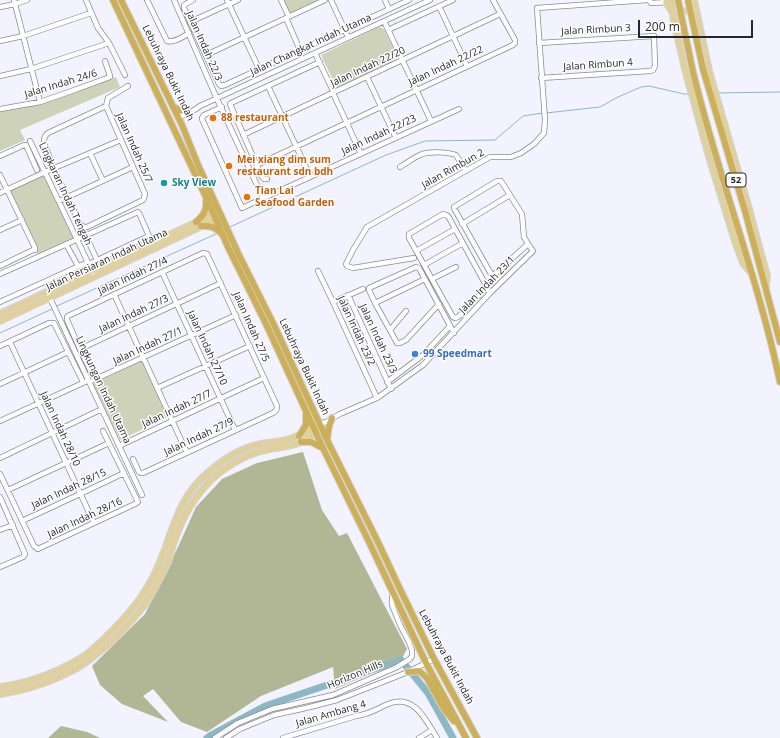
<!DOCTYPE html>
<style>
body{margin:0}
#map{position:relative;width:780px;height:738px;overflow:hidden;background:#f2f3fe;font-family:"Open Sans",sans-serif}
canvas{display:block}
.scale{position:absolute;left:638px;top:20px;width:115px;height:18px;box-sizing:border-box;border:2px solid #26262a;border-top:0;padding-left:5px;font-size:12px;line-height:14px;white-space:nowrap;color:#26262a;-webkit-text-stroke:3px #fff;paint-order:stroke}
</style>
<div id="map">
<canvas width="780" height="738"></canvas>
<div class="scale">200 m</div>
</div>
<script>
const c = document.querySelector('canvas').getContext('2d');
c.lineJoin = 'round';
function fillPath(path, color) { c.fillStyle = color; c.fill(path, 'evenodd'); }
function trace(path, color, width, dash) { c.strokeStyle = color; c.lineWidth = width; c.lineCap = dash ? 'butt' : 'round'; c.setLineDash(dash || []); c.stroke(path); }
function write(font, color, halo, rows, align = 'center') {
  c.font = font + ' "Open Sans",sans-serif'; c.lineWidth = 3; c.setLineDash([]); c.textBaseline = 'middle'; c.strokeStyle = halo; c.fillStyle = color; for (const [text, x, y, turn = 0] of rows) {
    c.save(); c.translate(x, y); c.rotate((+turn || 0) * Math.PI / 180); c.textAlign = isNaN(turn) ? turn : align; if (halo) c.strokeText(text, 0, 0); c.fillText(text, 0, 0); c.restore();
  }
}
fillPath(new Path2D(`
 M284 0H321L290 14Z
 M379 27 384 29 397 56 392 63 337 88 321 55Z
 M116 77 120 87 20 130 25 140 0 151V112L41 104Z
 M45 172 77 239 39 256 7 190Z
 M142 361 169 417 120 440 93 384Z`), '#cdd2b8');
fillPath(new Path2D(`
 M303 452 322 510 339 536 347 533 407 649 401 660 335 689 333 667 261 696 207 732 181 722 153 689 143 696 168 722 122 704 100 685 92 666 145 614 178 547 196 507 222 479 257 463Z
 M61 726 87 732 100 738H48Z`), '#b1b794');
trace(new Path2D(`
 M718 93 780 92
 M546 113 600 107 618 97 641 87 649 86 684 94H689
 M230 227 386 155 425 141 495 140 523 116 543 113
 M57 306 218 233
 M0 333 52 309`), '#8db7c3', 1);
trace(new Path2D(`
 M207 738 211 735 265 706 401 660 428 693 453 738`), '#8db7c3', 7);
const minor = new Path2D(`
 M14 0 40 102
 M86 0 98 28 109 43 125 75
 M147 0 167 41C174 43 183 37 189 33
 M174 0 217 99 263 198
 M193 0 184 5V8L219 84 221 86 225 85 409 0
 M227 0 259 69
 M281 0 289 17
 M331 0 348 37
 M385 0 389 9
 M649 0 651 3 670 2
 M439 6 467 66
 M0 7 15 4 27 0
 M286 18 300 50
 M384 21 431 121
 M190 22 238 0
 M388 30 453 0
 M0 41 23 36 91 13
 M539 43 654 36 655 66 653 70 650 71 541 78
 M315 53 334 93
 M206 55 325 0
 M0 76 31 69 109 43
 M367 77 396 138
 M268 86 310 176
 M333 93 361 154
 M106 106 145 194 144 198 143 200 87 227H84L80 224 54 169 44 143C44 139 44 136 48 133Z
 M106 106 108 98 128 86
 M222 107 204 115 202 118V119L242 208 459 109
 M0 109 40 102 69 92 110 77V76L105 61
 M178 118 196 109 200 106 430 0
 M243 135 500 14
 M30 141 93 273
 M90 153 103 181
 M0 156 24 145H26L37 170
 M257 165 513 45 515 43V40L493 0
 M400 167C407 163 413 158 420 155 429 151 448 152 456 155L466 171
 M0 175 35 248V250H33L0 266
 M267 179H264L262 177 230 104 231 103 320 62
 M0 193 45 172 121 140
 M59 201 133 167
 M462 224 510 195
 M0 230 22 220
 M86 236 97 260
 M66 244 78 266
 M416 251 455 229
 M414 258 353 268 347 266 346 264 353 250 367 227 490 157H511L521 153 534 144 544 133 545 120 537 8 647 0
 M89 264 149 236
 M424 265 463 243
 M318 271 333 302 377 398
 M162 272 235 430
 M0 274 138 212 139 213 152 243
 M425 279 375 303 397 343H400L406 340 439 304
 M432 279 456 267
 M487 287 458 317 455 318 453 317 409 238V234L443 214 446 215 448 216 487 287 490 293
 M114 294 187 453
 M348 295 391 389
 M49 296 142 495
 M0 302 88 262
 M333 302 363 289
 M375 303 369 290V288L416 267 419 268 454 333
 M390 330 406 311
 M10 342 94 523
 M0 346 49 323H54L83 382
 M80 349 67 320V317L68 316 203 253 207 254 277 406C277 410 276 411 273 413L143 473H141L139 472 133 459
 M92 374 80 349 221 283
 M89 382 236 315
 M387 382 423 355 450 326
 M0 384 68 352
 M157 388 250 346
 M0 421 85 382
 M319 424 326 422 340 414 377 398 423 365 490 293 533 251 528 244 524 237 522 214 501 181H497L454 207 455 210 491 274H494L496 273 528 244
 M119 446 264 378
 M0 458 102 409
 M0 474 34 546 38 549 40 548 135 504 138 502 103 431
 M8 490 109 443
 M0 497 25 554 23 557 0 567
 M22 521 80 494 124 473
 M0 530 13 525
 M215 738 238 723 272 709 333 695 397 667 410 659 412 656V650L409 642 400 625 392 605V593
 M226 738 240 729 274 715 306 708 337 700 408 672 434 659
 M283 738 356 716C371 714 376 709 388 704 414 693 426 720 437 738
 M419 738 432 730`);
const major = new Path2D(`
 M671 0 674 21 686 73 710 160 735 241 743 263 752 274
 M694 0 709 71 749 209 767 276 766 286
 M666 2 672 12
 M674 21C679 14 684 8 693 11
 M0 314 218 212
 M0 321 219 218
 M0 687C30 683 62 671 87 654 96 647 104 639 112 631 134 609 151 587 162 557 173 529 178 504 199 481 213 467 230 454 249 447 262 442 277 443 290 439 300 436 308 430 317 425
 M0 694C27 690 53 681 77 668 91 660 103 649 115 638 125 627 136 617 145 604 154 591 161 576 168 562 171 554 172 546 175 539 183 516 194 497 211 480 224 467 248 453 266 450 277 447 290 447 301 442 308 438 315 433 321 428`);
const highway = new Path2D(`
 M113 0 205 195 228 247 267 326 323 448 370 544 426 663 466 738
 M121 0 182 125 198 165 238 253 273 323 329 444 377 540 399 587 434 659 477 738
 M703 69 745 211 780 342
 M693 72C718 177 758 277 780 382
 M173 107 180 110 186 111
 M196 222C203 216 207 211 206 201
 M201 226C211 226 213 226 221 233
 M299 436 306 425V414
 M327 440 329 426 332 418
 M301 442H311L323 448
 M408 672 419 671 427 678 444 709 454 721`);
trace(minor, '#8b8b96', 6);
trace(major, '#d4d4d4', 8);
trace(highway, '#d4d4d4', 8);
trace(minor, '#fff', 4.5);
trace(major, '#e0d09b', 5.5);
trace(highway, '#ccb059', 6);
const highwayBridge = new Path2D(`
 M678 0 693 72
 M688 0 703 69`);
trace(highwayBridge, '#d4d4d4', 8, []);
trace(highwayBridge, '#ccb059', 6);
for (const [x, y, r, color] of [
 [213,118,4,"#e8710a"],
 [229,166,4,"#e8710a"],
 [164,183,4,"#0f9aa8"],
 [247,197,4,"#e8710a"],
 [415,354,4,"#3f7fe0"]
]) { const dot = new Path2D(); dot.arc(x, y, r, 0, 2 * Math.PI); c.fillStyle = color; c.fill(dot); trace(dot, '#fff', 1.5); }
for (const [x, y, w] of [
 [736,180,20]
]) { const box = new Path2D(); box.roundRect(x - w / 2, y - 7, w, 14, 3); c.fillStyle = '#fff'; c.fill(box); trace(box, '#26262a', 1); }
write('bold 9px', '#26262a', null, [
 ["52",736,180]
]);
write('10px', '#26262a', '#fff', [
 ["Jalan Rimbun 3",596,30,-3],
 ["Jalan Changkat Indah Utama",311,45,-25],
 ["Jalan Indah 22/3",204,46,66],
 ["Jalan Rimbun 4",598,65,-4],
 ["Jalan Indah 22/22",446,66,-25],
 ["Jalan Indah 22/20",368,67,-25],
 ["Lebuhraya Bukit Indah",168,73,64],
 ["Jalan Indah 24/6",61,84,-17],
 ["Jalan Indah 22/23",379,135,-25],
 ["Jalan Indah 25/7",134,148,66],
 ["Jalan Rimbun 2",453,169,-29],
 ["Lingkaran Indah Tengah",65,194,65],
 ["Jalan Persiaran Indah Utama",107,260,-25],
 ["Jalan Indah 27/4",133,276,-25],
 ["Jalan Indah 23/1",487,285,-46],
 ["Jalan Indah 27/3",134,314,-25],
 ["Jalan Indah 27/5",251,327,66],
 ["Jalan Indah 23/2",356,331,65],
 ["Jalan Indah 23/3",378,339,65],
 ["Jalan Indah 27/1",148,346,-25],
 ["Jalan Indah 27/10",207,348,65],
 ["Lebuhraya Bukit Indah",304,367,65],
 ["Lingkungan Indah Utama",103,390,65],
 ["Jalan Indah 27/7",177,409,-25],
 ["Jalan Indah 28/10",60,429,65],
 ["Jalan Indah 27/9",199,437,-25],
 ["Jalan Indah 28/15",69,489,-25],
 ["Jalan Indah 28/16",85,518,-25],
 ["Lebuhraya Bukit Indah",446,657,62],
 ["Horizon Hills",355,675,-23],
 ["Jalan Ambang 4",331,714,-16]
]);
write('bold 10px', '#c56008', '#fff', [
 ["88 restaurant",221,118],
 ["Mei xiang dim sum",237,160],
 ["restaurant sdn bdh",237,172],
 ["Tian Lai",255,191],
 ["Seafood Garden",255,203]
], 'left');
write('bold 10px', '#0d838f', '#fff', [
 ["Sky View",172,183]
], 'left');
write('bold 10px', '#366cbe', '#fff', [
 ["99 Speedmart",423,354]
], 'left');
</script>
